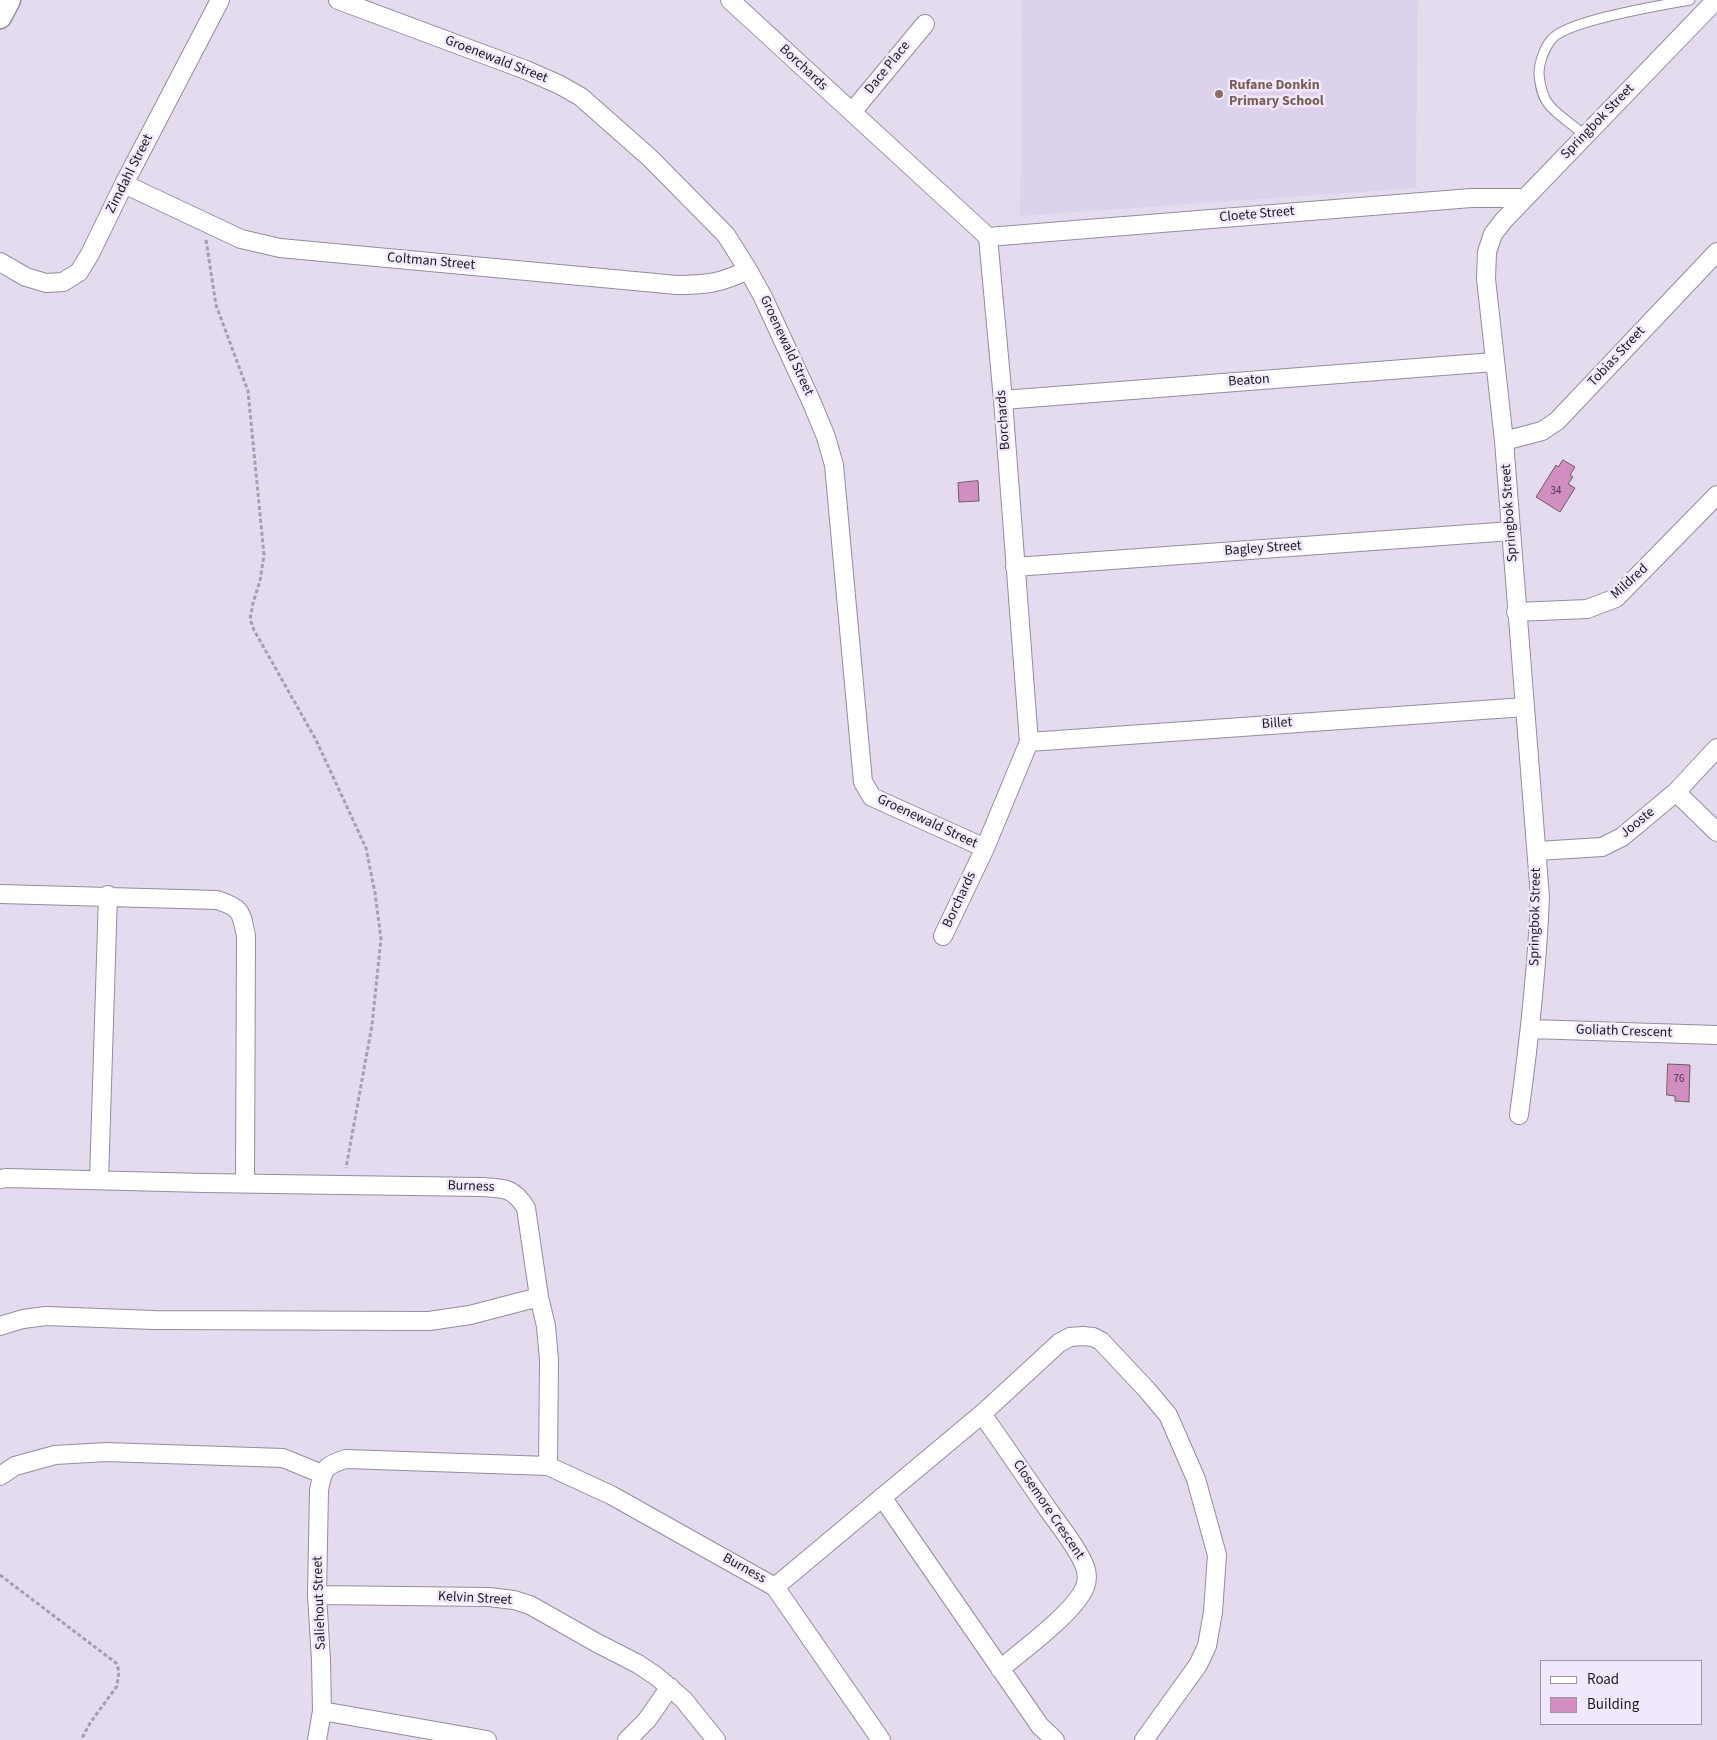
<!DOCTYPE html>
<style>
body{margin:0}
#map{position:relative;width:1717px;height:1740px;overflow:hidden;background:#e4dcee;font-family:"Source Sans 3",sans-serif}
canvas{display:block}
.legend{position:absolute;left:1540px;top:1660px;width:162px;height:65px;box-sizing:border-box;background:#f1e9fb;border:1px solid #9c96a3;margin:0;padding:6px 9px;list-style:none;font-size:15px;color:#1d1a20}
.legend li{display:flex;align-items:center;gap:10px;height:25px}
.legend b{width:25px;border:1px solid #9c96a3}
</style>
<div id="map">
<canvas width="1717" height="1740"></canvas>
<ul class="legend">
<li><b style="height:6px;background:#fff"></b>Road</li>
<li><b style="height:14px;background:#d28ec0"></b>Building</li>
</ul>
</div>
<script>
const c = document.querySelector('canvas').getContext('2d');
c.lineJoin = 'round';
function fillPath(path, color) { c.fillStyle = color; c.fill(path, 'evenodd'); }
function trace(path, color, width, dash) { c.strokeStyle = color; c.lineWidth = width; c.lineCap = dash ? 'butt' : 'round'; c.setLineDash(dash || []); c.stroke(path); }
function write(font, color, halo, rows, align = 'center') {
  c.font = font + ' "Source Sans 3",sans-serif'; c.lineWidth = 5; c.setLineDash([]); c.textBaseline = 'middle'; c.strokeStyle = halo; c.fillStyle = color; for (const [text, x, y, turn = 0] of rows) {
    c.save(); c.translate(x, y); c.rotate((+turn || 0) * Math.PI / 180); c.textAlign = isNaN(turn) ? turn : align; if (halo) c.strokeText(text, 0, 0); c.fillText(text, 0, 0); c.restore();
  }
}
fillPath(new Path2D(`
 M1022 0H1418L1416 188 1020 216Z`), '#ddd2eb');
const building = new Path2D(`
 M1563 460 1575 467 1570 475 1573 477 1568 484 1575 488 1560 512 1536 497 1556 465 1558 467Z
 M978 481 979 501 959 502 958 483Z
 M1668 1064 1690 1065 1689 1102 1675 1101V1096L1667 1095Z`);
fillPath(building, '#d28ec0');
trace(building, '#6b5b66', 1);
const service = new Path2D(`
 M1585 135C1574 126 1560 117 1550 106 1542 97 1540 86 1539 74 1539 63 1544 48 1552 39 1568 20 1663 5 1690 0`);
const minor = new Path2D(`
 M338 0 526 70 560 85 581 97 650 158 726 235 748 270 763 297 812 403 826 437 834 465 863 782 872 797 985 848
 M730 0 988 237 1003 400 1029 742 985 848 943 936
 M852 112 925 24
 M124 184 241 239 280 248 677 285C707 285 721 283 748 270
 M988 237 1471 198H1525
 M0 262 26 277 46 283 63 282 79 272 90 254 124 184 220 0
 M1003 400 1494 362
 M1504 441 1542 431 1557 421 1717 252
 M1015 567 1511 531
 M1516 612 1587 609 1616 598 1717 495
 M1029 742 1525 707
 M1676 792 1717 832
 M1537 851 1602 847 1622 837 1676 792 1717 748
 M0 894 217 900C242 908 241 912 246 936L245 1183
 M1530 1029 1717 1035
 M1519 1115C1529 1042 1537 970 1540 897L1504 441 1486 279 1487 252 1493 234 1504 220 1716 0
 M0 1179 6 1178 205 1183 481 1187C503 1188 513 1187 526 1208L539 1297 546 1326 549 1360 548 1466
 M99 1180 108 895
 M0 1326 23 1319 46 1316 154 1320 429 1321 470 1315 539 1297
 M982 1414C1004 1445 1025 1476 1047 1508 1059 1525 1074 1543 1083 1562 1087 1570 1088 1579 1085 1587 1075 1612 1022 1651 1000 1669
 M0 1476 15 1466 55 1455 106 1452 283 1458 322 1474
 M882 1497 1040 1726 1055 1740
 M775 1587 982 1414 1059 1343 1070 1337 1083 1336 1093 1337 1101 1341 1147 1390 1168 1415 1196 1479 1217 1555 1213 1612 1207 1646 1198 1665 1144 1740
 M317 1595 489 1597 514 1600 530 1605 597 1643 638 1664 656 1676 683 1699 716 1740
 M322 1711 487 1740
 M317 1740 322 1711 321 1660 317 1595 319 1490C323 1469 325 1465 346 1459L548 1466 611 1495 775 1587 881 1740
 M627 1740 647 1720 670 1687`);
const tertiary = new Path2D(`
 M0 17 9 0`);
trace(service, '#948c9d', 11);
trace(minor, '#948c9d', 20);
trace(tertiary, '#948c9d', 25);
trace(new Path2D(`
 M206 240 216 305 248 391 264 555 260 581 253 603 250 619 254 630 316 740 366 848 375 893 381 939 372 1025 346 1168
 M0 1575 116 1663 119 1671 117 1686 90 1723 81 1740`), '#a59ead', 3, [4, 2.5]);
trace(service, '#fff', 9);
trace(minor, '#fff', 18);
trace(tertiary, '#fff', 22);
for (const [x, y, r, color] of [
 [1219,94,5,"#8d6e63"]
]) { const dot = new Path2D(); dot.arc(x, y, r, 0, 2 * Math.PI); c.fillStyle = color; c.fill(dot); trace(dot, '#f1e9fb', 2); }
write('11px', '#4a3748', null, [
 ["34",1556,492],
 ["76",1679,1080]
]);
write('14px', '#1d1a20', '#f1e9fb', [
 ["Groenewald Street",496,60,21],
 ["Borchards",803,68,43],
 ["Dace Place",888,68,-51],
 ["Springbok Street",1598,122,-46],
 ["Zimdahl Street",130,174,-63],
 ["Cloete Street",1257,215,-5],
 ["Coltman Street",431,262,5],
 ["Groenewald Street",786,346,65],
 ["Tobias Street",1617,357,-47],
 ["Beaton",1249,381,-4],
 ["Borchards",1004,420,-94],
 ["Springbok Street",1510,513,-94],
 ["Bagley Street",1263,549,-4],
 ["Mildred",1630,582,-42],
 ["Billet",1277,724,-4],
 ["Groenewald Street",927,822,25],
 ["Jooste",1638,823,-39],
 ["Borchards",960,900,-65],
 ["Springbok Street",1536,917,-89],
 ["Goliath Crescent",1624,1032,2],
 ["Burness",471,1187,2],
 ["Closemore Crescent",1048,1510,56],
 ["Burness",744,1569,29],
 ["Kelvin Street",475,1599,3],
 ["Saliehout Street",320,1603,-92]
]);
write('bold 14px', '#785e54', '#f1e9fb', [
 ["Rufane Donkin",1229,86],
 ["Primary School",1229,102]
], 'left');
</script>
